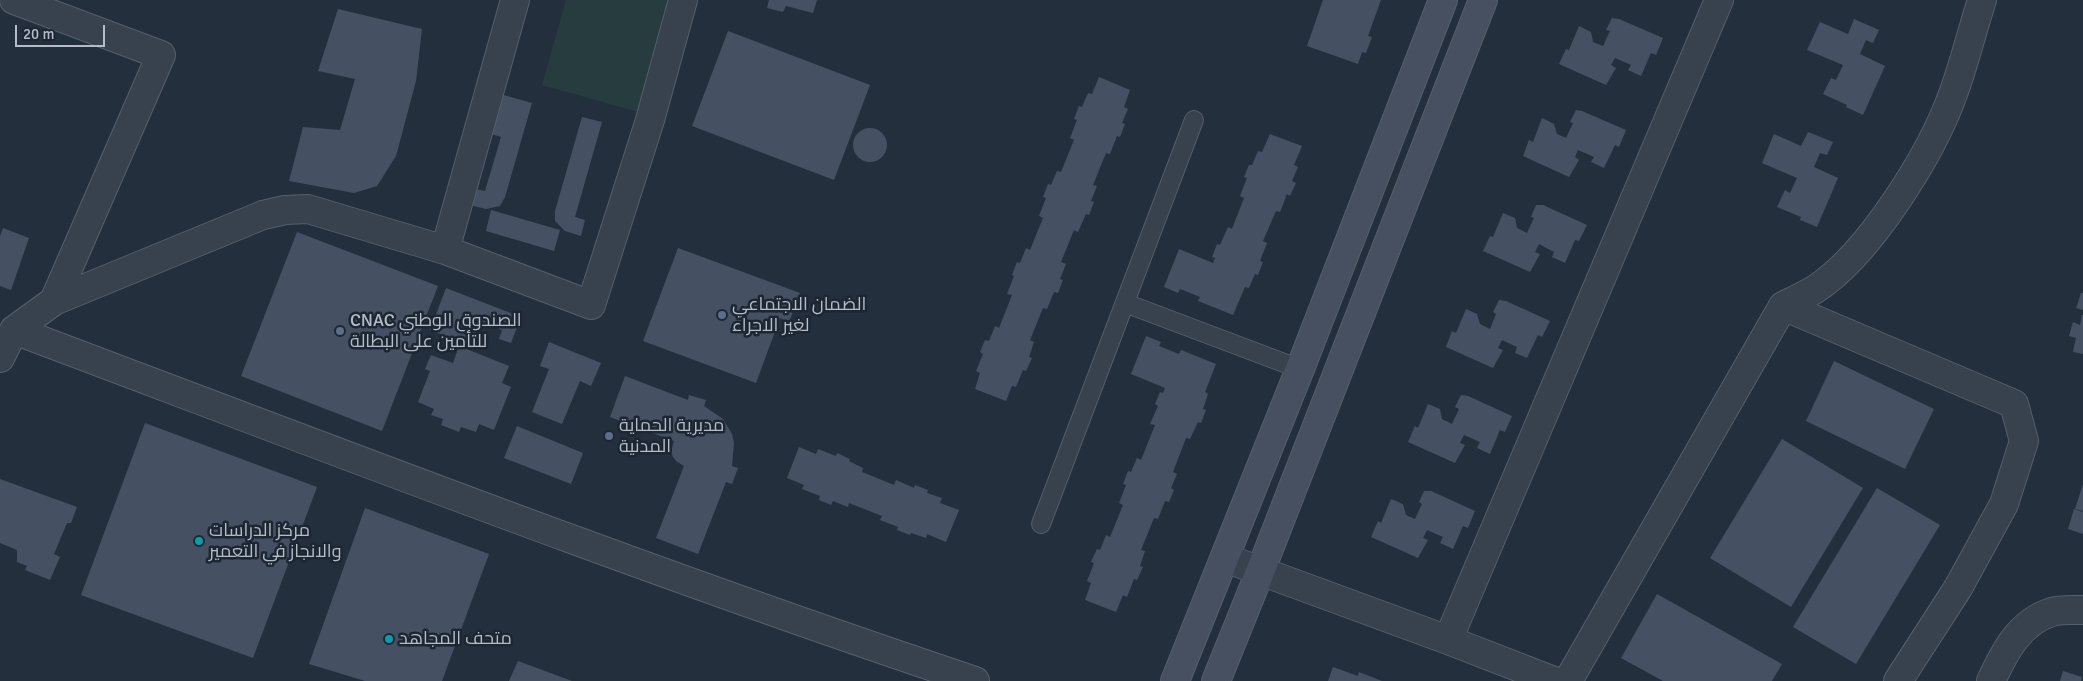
<!DOCTYPE html>
<meta charset="utf-8">
<style>
body{margin:0}
#map{position:relative;width:2083px;height:681px;overflow:hidden;background:#242f3e;font-family:Signika,sans-serif}
canvas{display:block}
.scale{position:absolute;left:15px;top:25px;width:90px;height:22px;box-sizing:border-box;border:2px solid #b4bcc9;border-top:0;padding-left:6px;font-size:15px;line-height:18px;white-space:nowrap;color:#b4bcc9;-webkit-text-stroke:4px #1d2633;paint-order:stroke}
</style>
<div id="map">
<canvas width="2083" height="681"></canvas>
<div class="scale">20 m</div>
</div>
<script>
const c = document.querySelector('canvas').getContext('2d');
c.lineJoin = 'round';
function fillPath(path, color) { c.fillStyle = color; c.fill(path, 'evenodd'); }
function trace(path, color, width, dash) { c.strokeStyle = color; c.lineWidth = width; c.lineCap = dash ? 'butt' : 'round'; c.setLineDash(dash || []); c.stroke(path); }
function write(font, color, halo, rows, align = 'center') {
  c.font = font + ' Signika,Cairo,sans-serif'; c.lineWidth = 5; c.setLineDash([]); c.textBaseline = 'middle'; c.strokeStyle = halo; c.fillStyle = color; for (const [text, x, y, turn = 0] of rows) {
    c.save(); c.translate(x, y); c.rotate((+turn || 0) * Math.PI / 180); c.textAlign = isNaN(turn) ? turn : align; if (halo) c.strokeText(text, 0, 0); c.fillText(text, 0, 0); c.restore();
  }
}
fillPath(new Path2D(`
 M566 0H670L638 112 542 85Z`), '#263c3f');
fillPath(new Path2D(`
 M769 0H817L813 13 786 6 783 12 767 8Z
 M1323 0H1381L1368 36 1372 37 1366 53 1362 52 1358 64 1307 46Z
 M338 9 422 29 416 81 396 156 377 186 354 193 289 181 303 127 340 130 355 79 318 71Z
 M1612 18 1619 19 1663 38 1656 55 1651 53 1641 76 1628 70 1631 65 1615 58 1611 65 1616 68 1606 85 1559 64 1566 49 1569 50 1579 26 1591 32 1593 42 1603 46 1610 31 1606 30Z
 M1854 19 1879 30 1873 43 1866 40 1860 54 1885 66 1863 115 1846 107 1847 105 1823 94 1831 78 1836 80 1843 65 1807 50 1820 22 1848 34Z
 M728 31 870 85 834 180 692 126Z
 M1099 77 1130 90 1124 107 1128 109 1122 123 1125 124 1120 137 1117 136 1110 154 1106 153 1093 185 1097 186 1091 201 1094 202 1089 215 1086 214 1078 232 1074 230 1061 262 1066 264 1060 279 1063 280 1058 293 1054 292 1047 309 1043 308 1030 340 1034 342 1029 357 1032 358 1026 371 1023 370 1016 387 1012 386 1006 401 975 389 980 373 976 371 983 354 980 352 985 340 989 341 995 326 999 328 1012 295 1007 294 1014 276 1012 275 1017 262 1020 263 1026 248 1030 250 1043 218 1039 216 1046 198 1043 197 1048 184 1051 185 1057 171 1061 172 1074 140 1070 138 1077 120 1074 119 1079 106 1082 107 1088 93 1092 94Z
 M500 94 532 103 505 197 500 206 486 209 470 205 475 189 485 191 501 137 488 133Z
 M1576 110 1582 111 1626 130 1619 147 1615 145 1604 168 1591 162 1594 157 1578 150 1575 157 1579 160 1569 177 1523 156 1529 140 1533 142 1542 118 1554 124 1557 134 1566 138 1573 123 1570 122Z
 M582 117 602 122 575 217 585 220 581 236 565 231 555 221V211Z
 M853 145a17 17 0 1 1 34 0a17 17 0 1 1-34 0Z
 M1808 132 1833 142 1827 155 1820 153 1814 167 1838 178 1817 227 1800 220 1801 217 1777 207 1785 190 1790 193 1797 178 1762 163 1774 134 1801 146Z
 M1270 134 1302 146 1294 165 1298 167 1292 181 1296 183 1290 196 1287 194 1280 212 1276 211 1263 241 1267 243 1260 261 1263 262 1258 275 1255 274 1249 288 1245 287 1233 315 1198 301 1200 297 1180 289 1178 293 1164 287 1179 249 1213 263 1215 258 1212 257 1217 244 1220 245 1228 227 1232 229 1244 198 1240 196 1247 178 1244 177 1249 165H1252L1258 151 1262 152Z
 M1536 205H1543L1587 225 1579 241 1575 240 1565 263 1552 257 1554 252 1539 244 1535 252 1540 254 1530 272 1483 251 1490 236 1493 237 1503 213 1515 218 1517 228 1527 233 1534 218 1531 217Z
 M491 210 560 230 554 251 486 231Z
 M3 228 29 238 11 290 0 286V236Z
 M297 232 438 286 382 431 241 376Z
 M678 248 800 293 789 322 780 318 756 383 643 341Z
 M446 288 521 317 511 343 499 339 502 330 483 323 474 347 430 330Z
 M2081 293H2083V310L2076 308Z
 M1499 300 1506 301 1550 321 1542 337 1538 335 1527 358 1515 353 1517 347 1502 340 1498 348 1503 350 1493 368 1446 347 1452 331 1456 333 1466 309 1477 314 1480 324 1490 329 1496 314 1493 312Z
 M2082 315H2083V354L2073 352 2076 338 2069 336 2073 322 2080 325Z
 M1146 336 1161 342 1159 346 1179 354 1181 350 1216 364 1205 392 1208 394 1203 409 1206 410 1201 423 1198 422 1190 439 1186 438 1173 472 1177 474 1171 488 1174 490 1169 502 1165 501 1158 519 1154 518 1141 550 1145 551 1140 566 1143 567 1137 580 1134 579 1127 597 1123 595 1116 612 1085 600 1091 583 1087 581 1094 563 1091 562 1097 549 1100 550 1106 535 1110 537 1123 505 1119 503 1126 485 1123 484 1128 471 1131 472 1137 458 1141 460 1155 425 1150 424 1158 406 1155 404 1160 392 1163 393 1165 388 1131 374Z
 M549 342 601 363 591 386 580 381 562 424 532 412 549 369 540 366Z
 M459 346 509 366 502 383 511 387 494 430 479 424 476 432 461 427 459 432 441 425 443 419 431 415 434 409 418 402 430 371 425 369 431 355 453 363Z
 M1834 361 1934 409 1905 469 1806 421Z
 M625 376 688 400 689 395 706 400 704 406 723 419 732 434 734 443 732 466 738 468 732 484 726 482 698 554 656 538 684 466 676 461 673 457 671 452 674 441 610 417Z
 M1461 395 1468 396 1512 416 1505 432 1500 430 1490 454 1477 448 1480 442 1464 435 1460 443 1465 445 1455 463 1408 442 1415 426 1418 428 1428 404 1440 409 1442 419 1452 424 1459 409 1455 407Z
 M145 423 317 487 253 658 81 595Z
 M517 426 583 453 571 484 504 458Z
 M1782 439 1863 488 1791 607 1710 558Z
 M799 447 816 454 818 449 836 456 837 453 850 459 849 461 863 468 862 472 894 485 896 480 914 488 915 485 928 490 927 493 942 498 940 503 959 510 946 542 927 534 926 538 911 533 910 535 897 530 898 527 880 520 882 516 849 503 848 507 833 501 831 505 819 500 820 496 802 489 804 485 787 478Z
 M0 479 77 507 71 523H67L54 554 60 557 50 580 25 570 27 566 17 562V550L0 543Z
 M2083 484V511L2075 509Z
 M1877 488 1940 525 1856 664 1793 627Z
 M1424 491H1431L1475 511 1468 528 1463 526 1453 549 1440 543 1443 537 1427 530 1423 538 1428 540 1418 558 1371 537 1378 521 1381 523 1391 499 1403 504 1406 515 1415 519 1422 504 1419 502Z
 M365 508 489 554 442 681H365L309 664Z
 M2074 509 2083 512V534L2068 529Z
 M1657 594 1782 664 1772 681H1663L1621 658Z
 M518 661 572 681H509Z
 M1333 667 1358 676 1359 672 1382 681H1328Z
 M2063 671 2082 677 2081 681H2060Z`), '#455162');
const lane = new Path2D(`
 M1125 303 1300 369
 M1041 524 1194 120`);
const street = new Path2D(`
 M14 0 161 55 54 301
 M515 0 445 250 591 305 650 120 683 0
 M1783 306 2014 404 2024 441 2004 504 1958 588 1898 681
 M14 330C333 450 651 573 975 681
 M0 358 14 330 54 301 263 215 285 210 308 209 445 250
 M1225 558 1448 640 1554 681
 M1448 640 1719 0
 M1568 681 1783 306C1793 301 1804 296 1814 290 1868 256 1931 155 1953 94 1964 64 1972 31 1982 0
 M1991 681C2004 653 2019 622 2052 612 2061 609 2073 610 2083 610`);
const secondary = new Path2D(`
 M1175 681 1300 369 1443 0
 M1216 681 1260 572 1483 0`);
trace(lane, '#565f6c', 20);
trace(street, '#565f6c', 30);
trace(secondary, '#565f6c', 30);
trace(lane, '#38414e', 18);
trace(street, '#38414e', 28);
trace(secondary, '#465061', 28);
for (const [x, y, r, color] of [
 [722,315,5,"#5c6f8a"],
 [340,331,5,"#5c6f8a"],
 [609,436,5,"#5c6f8a"],
 [199,541,5,"#0f9aa8"],
 [389,639,5,"#0f9aa8"]
]) { const dot = new Path2D(); dot.arc(x, y, r, 0, 2 * Math.PI); c.fillStyle = color; c.fill(dot); trace(dot, '#1d2633', 2); }
write('18px', '#b4bcc9', '#1d2633', [
 ["الضمان الاجتماعي",732,305],
 ["لغير الاجراء",732,326],
 ["CNAC الصندوق الوطني",350,321],
 ["للتأمين على البطالة",350,342],
 ["مديرية الحماية",619,426],
 ["المدنية",619,447],
 ["مركز الدراسات",209,531],
 ["والانجاز في التعمير",209,552],
 ["متحف المجاهد",399,639]
], 'left');
</script>
